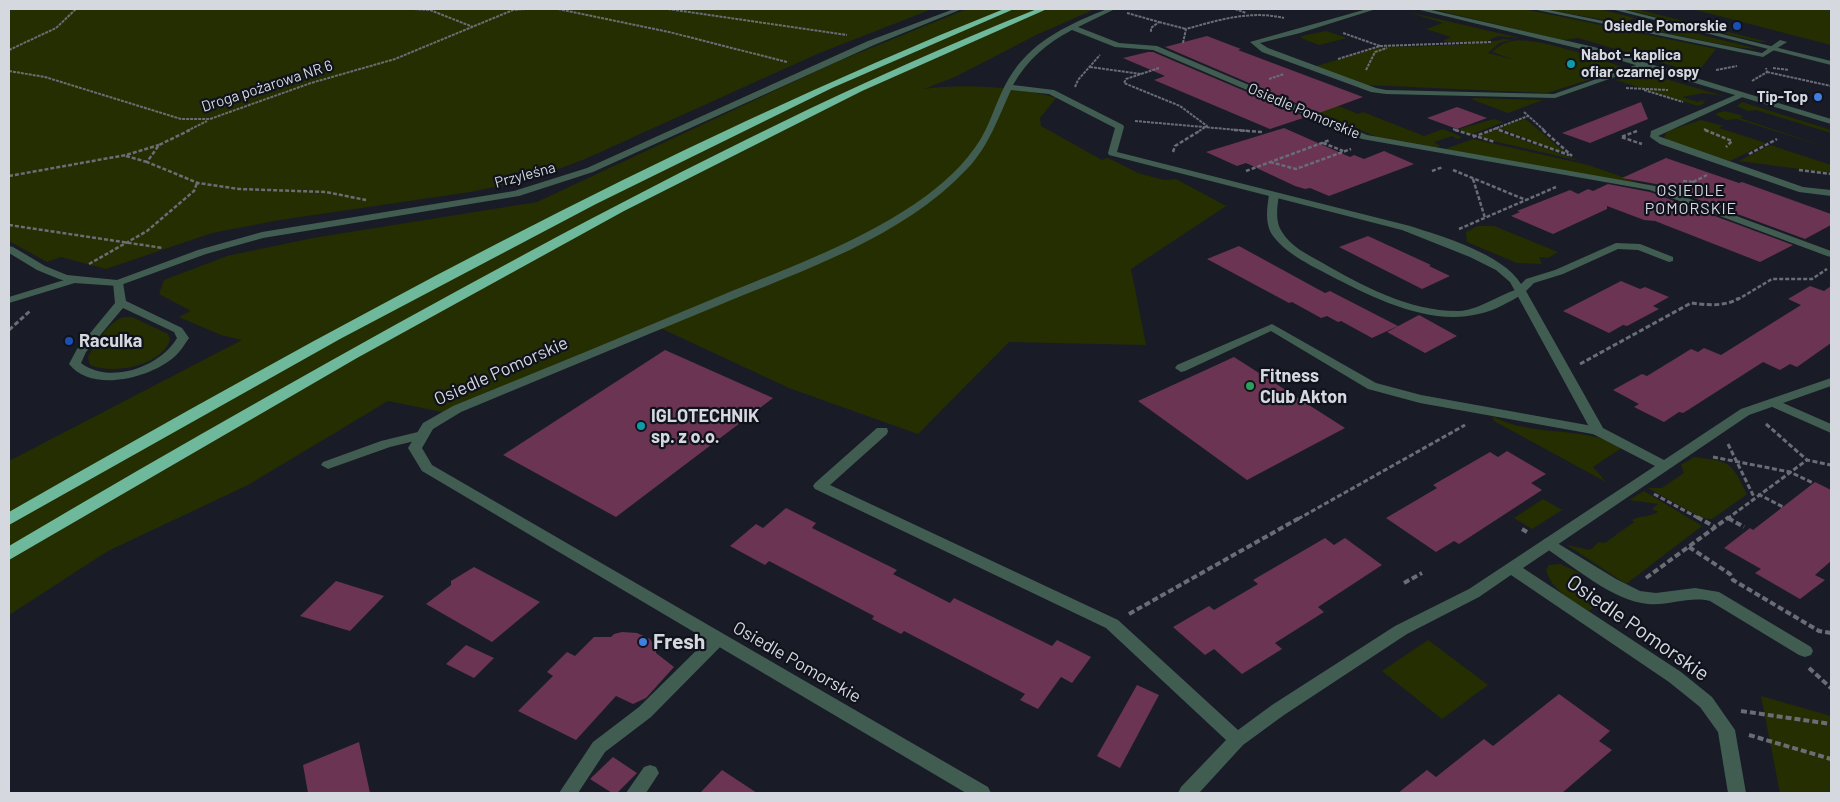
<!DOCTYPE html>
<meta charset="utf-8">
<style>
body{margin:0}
#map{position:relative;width:1840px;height:802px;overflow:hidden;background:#191c26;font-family:Barlow,sans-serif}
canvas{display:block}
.frame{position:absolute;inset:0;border:10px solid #d6d8df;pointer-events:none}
</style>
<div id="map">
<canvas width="1840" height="802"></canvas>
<div class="frame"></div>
</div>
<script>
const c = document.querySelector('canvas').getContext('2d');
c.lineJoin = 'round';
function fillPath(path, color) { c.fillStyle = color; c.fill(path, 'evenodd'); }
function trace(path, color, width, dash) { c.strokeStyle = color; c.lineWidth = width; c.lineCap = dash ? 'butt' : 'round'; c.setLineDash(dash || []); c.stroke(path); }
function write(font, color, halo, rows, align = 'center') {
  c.font = font + ' Barlow,sans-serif'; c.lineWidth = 4.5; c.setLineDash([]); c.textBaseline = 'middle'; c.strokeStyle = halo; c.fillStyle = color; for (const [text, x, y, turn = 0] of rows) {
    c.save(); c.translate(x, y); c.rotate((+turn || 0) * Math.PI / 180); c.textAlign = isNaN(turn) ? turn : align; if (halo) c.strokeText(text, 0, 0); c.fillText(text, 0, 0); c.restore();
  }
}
fillPath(new Path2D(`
 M9 9H932L817 54 585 159 529 180 470 192 280 220 212 233 106 269 61 257 47 262 9 241Z
 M967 9H1095L1036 35 957 76 924 89C961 83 1020 87 1056 98L1040 118 1041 126 1102 160 1108 158 1138 173 1164 180 1176 179 1226 206 1131 269 1146 345 1009 342 918 434 789 388 656 326 447 413 388 401 248 485 108 551 9 615V461L242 340 221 335 179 317 191 311 159 294 164 280 227 256 313 238 537 202 834 63Z
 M1432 9H1524L1716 49 1697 73 1578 38 1562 40Z
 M1542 9H1599L1635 18 1623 23Z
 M1624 9H1636L1768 42H1759Z
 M1692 9H1831V45Z
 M1408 12 1520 38 1498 36 1485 42H1447L1443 41 1451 37 1426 29 1443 23Z
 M1638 20H1642L1758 49 1735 47 1627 25Z
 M1326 31 1347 38 1319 45 1301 38V36Z
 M1503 39 1512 40 1499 43 1488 53 1515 60 1492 52C1499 46 1503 43 1512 41 1536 36 1601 60 1626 68L1547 93 1366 85 1313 67 1387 45C1399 49 1491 44 1503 39Z
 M1639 71 1723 96 1703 93 1682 97 1697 102 1707 99 1702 102 1705 103 1698 106 1616 80Z
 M1273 79 1358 114 1363 112 1424 136 1443 129 1462 137 1458 139 1452 136 1434 142 1440 146 1436 147 1377 137 1254 85Z
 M1475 98 1543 100 1508 113 1471 99Z
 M1742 102 1831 130V133L1756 110 1748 111 1737 106Z
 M1725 111 1743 116 1740 118 1831 149 1737 119 1726 120 1716 115 1717 113Z
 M1494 119 1504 122 1470 135 1459 129Z
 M1524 119 1528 121 1567 154 1499 128Z
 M1701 120 1723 126 1719 128 1766 143 1730 161 1670 142 1664 137 1668 131Z
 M1495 130 1580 161 1476 137Z
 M1473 139 1588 165 1637 182 1639 185 1445 149Z
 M1770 145 1831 165V173L1739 161Z
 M1478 226H1494L1558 252 1548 258 1539 257 1542 264 1517 263 1467 242 1466 232Z
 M123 317H132L168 334 170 340C161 366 113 375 90 365L88 357C95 344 109 322 123 317Z
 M1492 416C1533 438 1582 425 1623 447L1593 467 1606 482 1494 421Z
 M1694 457C1730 462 1730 460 1746 492V495L1712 519 1702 518 1648 488H1662L1684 473 1681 465Z
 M1644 491 1702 526 1626 584 1567 545 1590 550 1599 542 1605 543 1634 522 1632 520C1641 515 1648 518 1658 512L1652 509 1658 504 1629 500Z
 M1543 499 1562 510 1532 529 1514 518Z
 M1560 564 1580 573 1573 578 1605 598 1589 611C1572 600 1552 591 1546 570L1549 565Z
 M1428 640 1488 685 1442 719 1382 671Z
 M1761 696 1831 716V793H1780Z`), '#252e00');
fillPath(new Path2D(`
 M1207 36 1241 49 1238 50 1363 97 1319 113 1165 47Z
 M1148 52H1153L1306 117 1270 129 1154 80 1165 76 1123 58Z
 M1641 102 1648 119 1590 143 1562 133Z
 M1457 107 1487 118 1457 129 1427 118Z
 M1284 128 1350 157 1354 155 1364 159 1384 151 1414 164 1329 196 1310 188 1305 189 1295 186 1246 163 1237 166 1206 152Z
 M1666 158 1739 183 1742 182 1831 214V225L1805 239 1656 184 1622 178Z
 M1608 184 1650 192 1793 245 1760 262 1655 221 1644 220 1607 206V209L1553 234 1511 216 1520 212 1517 211 1570 190 1578 194 1588 189 1593 191Z
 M1368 236 1431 265 1429 266 1450 276 1422 289 1339 247Z
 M1239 246 1325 293 1330 291 1398 326 1372 338 1341 321 1338 322 1327 316 1321 318 1292 302 1289 303 1207 259Z
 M1621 281 1640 289 1645 287 1669 297 1653 306 1659 309 1627 326 1623 325 1609 333 1563 311Z
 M1810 286 1824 291 1831 286V343L1797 367 1790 364 1780 370 1763 362 1688 410 1683 413 1679 412 1664 422 1634 407 1639 404 1613 390 1642 374 1647 376 1691 349 1698 352 1704 348 1721 355 1801 305 1788 299Z
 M1419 315 1457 336 1425 353 1387 332Z
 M665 350 773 398 616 517 503 455Z
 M1234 357 1345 428 1247 480 1138 401Z
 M1507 451 1546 474 1531 483 1542 490 1459 544 1454 541 1436 552 1386 518 1437 488 1433 485 1490 452 1498 457Z
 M1815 482 1831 490V561L1815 575 1825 580 1800 599 1755 573 1761 569 1724 548 1750 528 1753 530Z
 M786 508 816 523 812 528 897 570 893 574 950 603 954 598 1052 646 1057 640 1091 657 1072 683 1061 677 1038 709 1020 700 1025 694 904 631 901 634 872 619 874 616 769 561 765 565 730 546 756 524 763 528Z
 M1325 538 1334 545 1345 538 1382 565 1318 607 1324 612 1275 643 1282 649 1242 674 1214 649 1205 655 1173 627 1209 606 1214 610 1258 584 1253 580Z
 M474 567 540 602 492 642 426 604 451 585V581Z
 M336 581 384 596 350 631 300 616Z
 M622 632 637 633 650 639 656 648V653L674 667 646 698 633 704 616 696 576 740 518 711 553 676 547 672 567 652 575 656 594 637H611L614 634Z
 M466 645 494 658 474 678 446 664Z
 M1137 685 1159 695 1120 768 1097 756Z
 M1559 694 1610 731 1599 741 1612 750 1562 793H1398L1427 770 1436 777 1484 739 1493 746Z
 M359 742 370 793H308L303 765Z
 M613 757 637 773 617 793H612L590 779Z
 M722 770 757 793H700Z`), '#6a3452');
trace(new Path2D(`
 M414 9 430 10 473 27
 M558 9 669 32 787 62
 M668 9 847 35
 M1235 9 1246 13
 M1127 13 1159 22 1151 28V32
 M1159 22 1186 29
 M1183 43 1186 29C1219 20 1250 10 1284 18
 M1380 46 1491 42
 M9 50 56 28 76 9
 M1338 59 1380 46 1343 33
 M1090 67 1141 74
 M1159 68 1126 79 1124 83 1180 106 1207 126 1199 131
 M1773 68 1789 70
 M1366 70 1375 52 1387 48
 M1716 70 1737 66
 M9 71 45 77 181 119H210L311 83 395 59 513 10 527 9
 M1767 72 1831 86
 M1269 79 1284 74
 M1752 81 1767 72 1766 68
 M1075 87 1078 80 1100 55
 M1626 88 1668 90
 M1644 90 1683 102
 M1524 112 1545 131
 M1135 121 1249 131
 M1495 128 1503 131
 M1453 129 1459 131
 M1704 129 1708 131
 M187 131 207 121
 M1489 131 1528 116`), '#6a6d76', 2, [3, 1]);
trace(new Path2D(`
 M190 130 159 145 147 162 198 183 239 189 326 192 366 200
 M1234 130 1262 132
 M1455 130 1495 142
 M1499 130 1569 155
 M1543 130 1572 156
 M1705 130 1732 141 1726 147
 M1637 131 1621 137 1642 144
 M1473 137 1492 130
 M1323 143 1343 151
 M1173 152 1175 146 1201 130
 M1749 154 1777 139
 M126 156 147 162
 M1270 162 1296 169 1351 149
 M1453 170 1526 200
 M1799 170 1831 174
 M1246 171 1330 140
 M1432 171 1443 167
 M9 176 126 155 159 145
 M1473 179 1485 218
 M1683 181 1693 182 1698 186
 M1693 182 1707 175
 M9 225 163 248
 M1459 229 1556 187
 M89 264 147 231 194 191 197 183
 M1737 300 1772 279H1812L1827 269`), '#6a6d76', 2.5, [4, 2]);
trace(new Path2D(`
 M9 330 31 310
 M1580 364 1691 303C1707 305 1725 307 1739 298
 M1766 424 1807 460
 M1728 444 1754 497
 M1713 457 1790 472 1813 483
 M1654 494 1700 519
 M1758 494 1783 507
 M1298 519 1465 425
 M1727 519 1807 460 1831 465`), '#6a6d76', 3, [5, 2.5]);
trace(new Path2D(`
 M1697 517 1715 527
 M1728 518 1744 527
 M1522 529 1527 532
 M1689 547 1730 574 1733 580 1819 631 1831 633
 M1646 578 1729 517
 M1404 583 1422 573
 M1129 614 1301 517
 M1809 668 1831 688
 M1741 711 1831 724
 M1749 735 1831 759`), '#6a6d76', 4, [6, 3]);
fillPath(new Path2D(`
 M1367 9H1376L1300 33 1260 43 1268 48 1376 88 1386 90 1554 94 1642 63 1649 65 1555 98 1386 94 1371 92 1262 52 1250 42Z
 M1532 9H1544L1762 53 1780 40 1787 42 1763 57Z
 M1740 93 1747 95 1658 136 1803 187 1831 190V196L1799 192 1660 144 1650 137 1651 131Z
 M1274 192 1279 195C1277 207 1275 222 1282 232 1290 246 1308 255 1321 262 1362 286 1411 312 1460 311 1481 310 1513 286 1524 289L1525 291C1520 297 1510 301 1503 305 1446 335 1381 302 1329 275 1310 265 1283 252 1271 233 1265 222 1267 207 1269 195Z
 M74 277 79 280 78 282 9 303V297Z
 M118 280 123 283 126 301 182 328 189 338C183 347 178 355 169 361 144 379 91 392 69 364L77 349 115 303 113 283ZM123 308 174 332 177 338C160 367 110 385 81 363L86 352Z
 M1272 324 1376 383 1421 395 1598 427 1604 431 1598 435 1420 403 1368 389 1271 331 1185 371 1181 372 1175 368 1177 365Z
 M1774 399 1831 424V433L1770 406 1768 403 1770 400Z
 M422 431 427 432 429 435 427 438 390 447 328 469 321 465 323 462 381 441Z
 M1549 538 1616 579 1640 591 1656 593 1695 588 1719 592 1811 647 1813 651 1811 655 1805 657 1799 655 1710 601C1689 596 1669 606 1648 604 1613 601 1573 566 1544 547L1542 543 1544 539Z
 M718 633 724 635 726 639 724 643 651 717 605 752 578 793H559L593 742 639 707 712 635Z
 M650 765 656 767 659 773 646 793H626L644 767Z`), '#415d52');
fillPath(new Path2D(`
 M954 9H962L874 45 593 172 519 196 263 238 206 254 118 286 74 283 59 279 37 270 9 253V246L13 247 45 266 67 275 117 280 198 250 262 232 514 191 587 168 868 41Z
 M1107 9H1115L1078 27 1119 43 1157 46 1367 135 1655 186 1831 251V257L1827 256 1650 190 1362 139 1153 50 1115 47 1072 30C1047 43 1027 60 1013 85L1054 90 1123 125 1124 127 1117 152 1410 226C1441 236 1503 254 1521 284L1526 279 1555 270 1616 243 1640 244 1673 257V261L1669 262 1638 250 1618 249 1563 274 1534 283 1526 291 1603 428 1664 460 1741 409 1831 378V386L1749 415 1523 568 1681 672 1712 697 1735 730 1746 793H1728L1718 732 1700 707 1669 682 1511 575 1479 597 1407 634 1284 715 1243 745 1199 793H1178L1181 787 1226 740 1106 628 815 489 813 486 815 483 877 428H887L888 431 887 434 830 485 1118 620 1238 730 1272 705 1395 626 1469 589 1655 466 1593 434 1510 282 1496 270 1470 257 1402 230 1109 155 1108 153 1115 128 1049 94 1011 90C998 118 989 146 967 169 902 238 803 270 717 306 632 341 547 376 461 412L433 429 422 448 432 465 988 787 991 793H966L422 471 408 448 423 423 453 406C542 370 631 333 720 296 790 267 864 241 926 196 950 178 973 156 986 129 995 110 1001 89 1013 72 1035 39 1072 23 1107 9Z
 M1416 9H1427L1594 47 1831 119V124L1589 51Z`), '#415d52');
fillPath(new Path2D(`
 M1611 9H1621L1831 61V65Z`), '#415d52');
fillPath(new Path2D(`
 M1004 9H1014L832 88 596 204 340 339 9 525V512C331 328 659 147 1004 9Z
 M1037 9H1047L862 91 624 211 357 358 9 560V546C180 445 352 347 527 253 693 164 861 79 1037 9Z`), '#6eb89c');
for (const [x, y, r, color] of [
 [1737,26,5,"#1a4fb4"],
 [1571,64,5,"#0f9aa8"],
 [1818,97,5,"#3f7fe0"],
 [69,341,5,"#1a4fb4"],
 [1250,386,5,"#2e9e5b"],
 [641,426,5,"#0f9aa8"],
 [643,642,5,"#3f7fe0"]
]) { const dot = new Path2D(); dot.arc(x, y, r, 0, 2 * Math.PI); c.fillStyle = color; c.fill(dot); trace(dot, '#10131c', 2); }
write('bold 15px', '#d6d8df', '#10131c', [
 ["Osiedle Pomorskie",1727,26],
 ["Nabot - kaplica",1581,55,"left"],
 ["ofiar czarnej ospy",1581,72,"left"],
 ["Tip-Top",1808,97]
], 'right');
write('15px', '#d6d8df', '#10131c', [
 ["Droga pożarowa NR 6",267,86,-18],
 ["Osiedle Pomorskie",1304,111,23],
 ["Przyleśna",525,175,-15]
]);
c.letterSpacing = '1px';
write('16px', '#d6d8df', '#10131c', [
 ["OSIEDLE",1691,191],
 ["POMORSKIE",1691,209]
]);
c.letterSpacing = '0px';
write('bold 18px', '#d6d8df', '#10131c', [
 ["Raculka",79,341],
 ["Fitness",1260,376],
 ["Club Akton",1260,397],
 ["IGLOTECHNIK",651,416],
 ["sp. z o.o.",651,437]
], 'left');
write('18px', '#d6d8df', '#10131c', [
 ["Osiedle Pomorskie",501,371,-24],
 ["Osiedle Pomorskie",797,662,30]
]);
write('21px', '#d6d8df', '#10131c', [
 ["Osiedle Pomorskie",1638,628,35]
]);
write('bold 21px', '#d6d8df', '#10131c', [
 ["Fresh",653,642]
], 'left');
</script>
